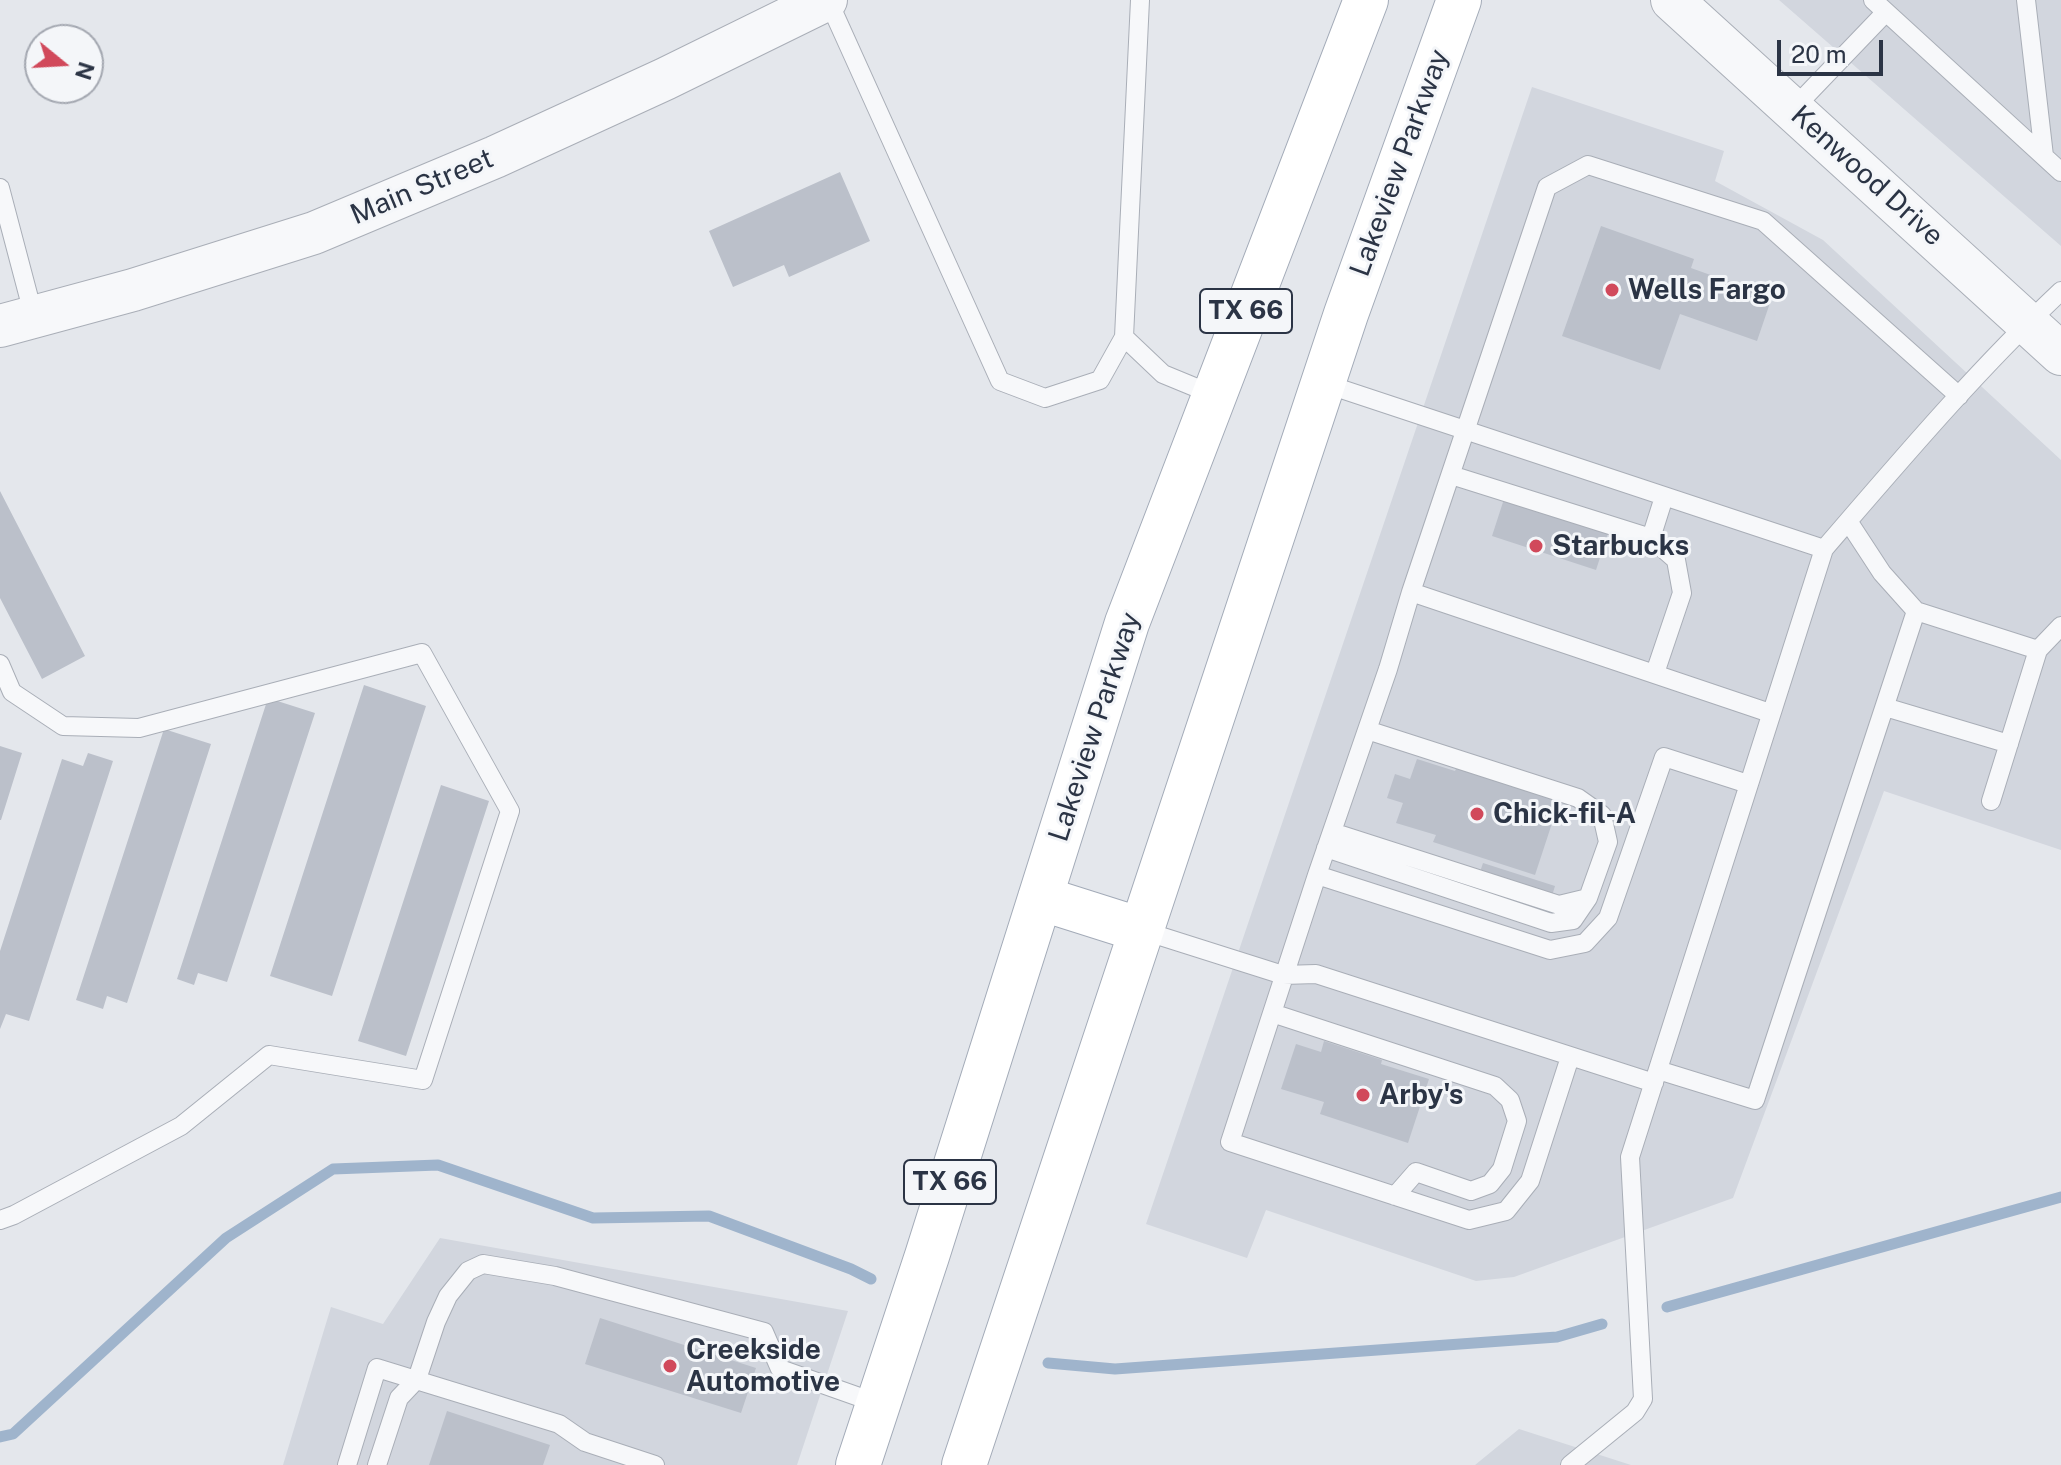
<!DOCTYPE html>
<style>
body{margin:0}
#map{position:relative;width:2061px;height:1465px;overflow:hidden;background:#e4e7ec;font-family:"Public Sans",sans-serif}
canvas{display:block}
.north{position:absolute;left:24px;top:24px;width:80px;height:80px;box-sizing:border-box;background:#f4f6f9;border:2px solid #a4a8b1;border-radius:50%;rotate:108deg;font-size:22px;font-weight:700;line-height:32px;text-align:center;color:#2b3445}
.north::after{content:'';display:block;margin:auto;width:28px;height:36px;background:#d1495b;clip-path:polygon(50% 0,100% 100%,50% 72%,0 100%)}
.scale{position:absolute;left:1777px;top:40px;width:106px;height:36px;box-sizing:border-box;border:4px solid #2b3445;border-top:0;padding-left:10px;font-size:24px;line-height:28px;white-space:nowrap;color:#2b3445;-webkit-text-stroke:6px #f4f6f9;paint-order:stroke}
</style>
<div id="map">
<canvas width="2061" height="1465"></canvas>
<div class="north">N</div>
<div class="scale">20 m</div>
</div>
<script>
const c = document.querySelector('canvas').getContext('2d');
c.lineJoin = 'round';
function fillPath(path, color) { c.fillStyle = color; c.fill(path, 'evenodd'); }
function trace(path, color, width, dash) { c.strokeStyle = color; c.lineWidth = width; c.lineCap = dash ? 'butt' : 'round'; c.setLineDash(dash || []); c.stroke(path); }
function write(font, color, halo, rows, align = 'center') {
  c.font = font + ' "Public Sans",sans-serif'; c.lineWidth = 6; c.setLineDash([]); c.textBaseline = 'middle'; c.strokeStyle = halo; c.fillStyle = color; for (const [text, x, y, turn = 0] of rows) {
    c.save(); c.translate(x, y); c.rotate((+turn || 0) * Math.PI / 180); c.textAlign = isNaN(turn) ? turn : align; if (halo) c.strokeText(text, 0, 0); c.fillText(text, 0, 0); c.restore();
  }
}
fillPath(new Path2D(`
 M1779 0H2061V246Z
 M1532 87 1724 151 1715 181 1823 240 2061 460V850L1884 791 1733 1198 1514 1277 1476 1281 1266 1210 1247 1258 1146 1224Z
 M440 1238 848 1311 797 1465H283L331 1307 383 1324Z
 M1519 1429 1631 1465H1475Z`), '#d2d6de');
trace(new Path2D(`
 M1667 1307 2061 1197
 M1048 1363 1115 1369 1557 1337 1602 1324
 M0 1437 13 1434 226 1238 333 1169 438 1165 593 1218 709 1216 851 1269 871 1279`), '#9fb4cc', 11);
fillPath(new Path2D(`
 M840 172 870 241 789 277 784 265 733 287 709 231Z
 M1601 226 1694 259 1691 268 1772 297 1757 341 1680 314 1660 370 1562 336Z
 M0 491 85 656 42 679 0 598Z
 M1504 499 1608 533 1596 570 1492 536Z
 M364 685 426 706 332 996 270 976Z
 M268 698 315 713 227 982 198 973 194 985 177 979Z
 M164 729 211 744 127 1003 107 996 103 1009 76 1000Z
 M0 746 22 753 1 820H0Z
 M88 753 113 761 29 1021 6 1014 0 1029V951L62 759 83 766Z
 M1461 758 1560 791 1555 804 1558 805 1535 875 1433 842 1436 835 1396 823 1403 803 1387 798 1395 774 1410 779 1417 759 1455 771Z
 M441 785 489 801 406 1056 358 1041Z
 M1483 863 1555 886 1543 925 1470 902Z
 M1324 1041 1382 1060 1381 1064 1429 1079 1408 1143 1320 1114 1324 1102 1281 1089 1296 1044 1321 1052Z
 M600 1318 756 1368 741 1413 585 1364Z
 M447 1411 550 1445 543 1465H429Z`), '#bbc0ca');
const service = new Path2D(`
 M828 0 1000 381 1045 398 1100 380 1124 337 1140 0
 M1873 0 2061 172
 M2026 0 2044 156
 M1793 109 1886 12
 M0 188 34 317
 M1124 337 1163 374 1214 395
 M1323 383 1824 549C1900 461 1976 371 2061 291
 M1451 475 1651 538 1676 560 1682 593 1655 673
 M1848 521 1882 573 1916 611 2038 650 2061 626
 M1651 538 1664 497
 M1411 592 1770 713
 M0 664 12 692 63 726 139 728 422 653 510 811 423 1080 269 1055 181 1126 14 1215 0 1220
 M1885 707 2009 744
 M1991 801 2038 650
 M1332 832 1559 905 1588 898 1608 842 1602 815 1578 798 1367 730
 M1326 848 1551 923 1573 920 1588 898
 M1317 875 1550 950 1585 943 1608 918 1664 757 1748 784
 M1141 930 1283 975 1316 974 1654 1083
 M1272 1013 1495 1086 1510 1100 1517 1121 1502 1169 1490 1184 1471 1191 1416 1172 1395 1196
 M1570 1057 1530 1181 1506 1211 1469 1220 1230 1142 1317 875 1388 669 1411 592 1547 187 1588 165 1763 221 1959 396
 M1658 1070 1755 1100 1916 611
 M347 1465 377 1368 559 1424 585 1442 655 1465
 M377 1465 399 1398 417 1379 436 1322 448 1296 468 1271 483 1264 555 1276 764 1332 780 1369 879 1404
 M1570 1465 1635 1412 1643 1399 1630 1157 1824 549`);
const tertiary = new Path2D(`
 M1672 0 2061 354
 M0 326 133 290 314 233 495 157 665 79 826 0`);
const primary = new Path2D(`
 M1040 898 1141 930
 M858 1465 927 1256 1127 623 1366 0
 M964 1465 1346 314 1459 0`);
trace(service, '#a9aeb7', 20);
trace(tertiary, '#a9aeb7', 44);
trace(primary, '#a3abb8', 46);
trace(service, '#f7f8fa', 18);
trace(tertiary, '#f7f8fa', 42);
trace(primary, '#fff', 44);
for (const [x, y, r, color] of [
 [1612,290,8,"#d1495b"],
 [1536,546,8,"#d1495b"],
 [1477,814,8,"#d1495b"],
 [1363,1095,8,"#d1495b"],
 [670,1366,8,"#d1495b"]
]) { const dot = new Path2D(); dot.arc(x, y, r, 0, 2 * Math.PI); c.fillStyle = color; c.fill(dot); trace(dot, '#f4f6f9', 3); }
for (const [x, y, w] of [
 [1246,311,92],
 [950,1182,92]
]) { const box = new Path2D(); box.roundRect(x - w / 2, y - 22, w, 44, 6); c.fillStyle = '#f4f6f9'; c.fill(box); trace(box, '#2b3445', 2); }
write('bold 26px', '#2b3445', null, [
 ["TX 66",1246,311],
 ["TX 66",950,1182]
]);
write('28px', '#2b3445', '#f4f6f9', [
 ["Lakeview Parkway",1400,163,-70],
 ["Kenwood Drive",1867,176,42],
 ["Main Street",422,187,-23],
 ["Lakeview Parkway",1095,727,-72]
]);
write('bold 28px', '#2b3445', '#f4f6f9', [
 ["Wells Fargo",1628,290],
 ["Starbucks",1552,546],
 ["Chick-fil-A",1493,814],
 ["Arby's",1379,1095],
 ["Creekside",686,1350],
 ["Automotive",686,1382]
], 'left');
</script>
